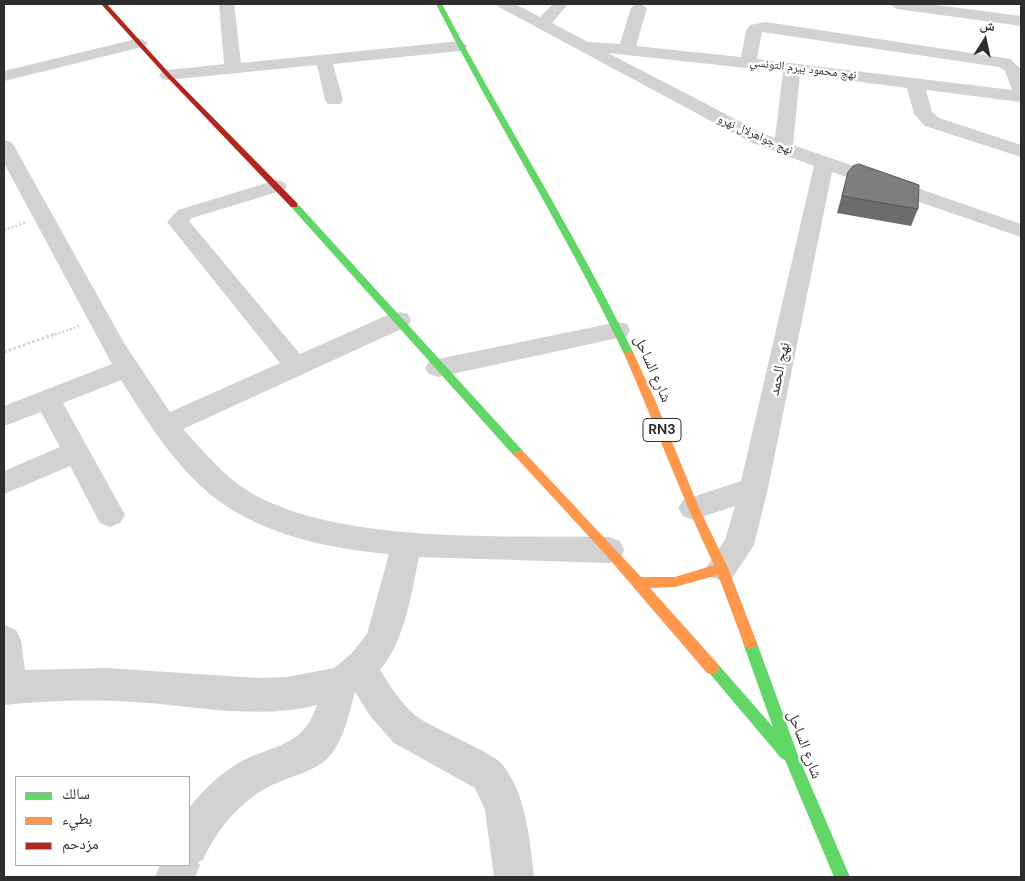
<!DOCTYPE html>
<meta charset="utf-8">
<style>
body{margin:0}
#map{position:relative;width:1025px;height:881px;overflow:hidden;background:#fff;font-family:"DM Sans","Noto Naskh Arabic",sans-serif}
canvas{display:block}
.frame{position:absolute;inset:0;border:5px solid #2d2d2d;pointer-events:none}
.legend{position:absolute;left:15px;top:776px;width:175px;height:90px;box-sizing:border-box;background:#fff;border:1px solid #ababab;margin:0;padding:6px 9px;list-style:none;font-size:15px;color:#2d2d2d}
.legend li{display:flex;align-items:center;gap:10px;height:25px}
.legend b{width:25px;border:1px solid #ababab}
.north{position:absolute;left:960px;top:15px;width:50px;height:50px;-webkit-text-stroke:4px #fff;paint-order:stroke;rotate:10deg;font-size:14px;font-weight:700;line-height:20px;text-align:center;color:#2d2d2d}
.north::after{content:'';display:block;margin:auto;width:18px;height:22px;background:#2d2d2d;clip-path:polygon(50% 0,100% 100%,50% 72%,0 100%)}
</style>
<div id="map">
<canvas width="1025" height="881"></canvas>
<div class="frame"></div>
<ul class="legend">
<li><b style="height:6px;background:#63d668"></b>سالك</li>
<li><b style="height:6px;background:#ff974d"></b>بطيء</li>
<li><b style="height:6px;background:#b3261e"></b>مزدحم</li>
</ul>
<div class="north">ش</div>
</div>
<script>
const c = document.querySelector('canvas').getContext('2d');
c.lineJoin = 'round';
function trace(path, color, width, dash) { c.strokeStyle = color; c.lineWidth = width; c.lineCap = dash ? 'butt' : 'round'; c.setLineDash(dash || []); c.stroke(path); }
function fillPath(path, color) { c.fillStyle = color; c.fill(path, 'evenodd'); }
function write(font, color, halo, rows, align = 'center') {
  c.font = font + ' "DM Sans","Noto Naskh Arabic",sans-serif'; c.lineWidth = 5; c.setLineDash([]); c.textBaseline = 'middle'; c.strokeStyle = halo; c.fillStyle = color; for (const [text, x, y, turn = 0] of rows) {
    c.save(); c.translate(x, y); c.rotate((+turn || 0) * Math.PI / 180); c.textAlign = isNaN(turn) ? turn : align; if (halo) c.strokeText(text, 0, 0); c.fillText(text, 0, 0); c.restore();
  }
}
trace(new Path2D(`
 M4 230 25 223
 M51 336 79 326`), '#d2d2d2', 2.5, [2, 2]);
trace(new Path2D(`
 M4 352 55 334`), '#d2d2d2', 3, [2.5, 2.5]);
fillPath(new Path2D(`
 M219 4H234L241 63 460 41 468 46 460 51 333 64 343 100 340 104H328L325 100 317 65 168 80 162 79 159 75 162 71 168 70 224 64Z
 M496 4H515L540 17 553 4H568L552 23 588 42 620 44 631 8 634 5 640 4 647 8 636 46 741 57 746 31 750 25 766 22 1004 58 1010 59 1021 69V102L926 90 932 112 939 118 1021 145V157L925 126 914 114 907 88 800 74 793 145 1021 224V237L832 172 768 488 754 545 733 577 722 581 711 577 706 568 725 540 735 506 693 520 683 516 678 508 683 500 741 481 814 166 750 142 499 7ZM762 32 999 67 1005 71 1012 90 757 59ZM608 53 783 72 775 138 764 134Z
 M889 4H929L1021 16V26L897 9Z
 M140 38 148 43 146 46 4 81V71Z
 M4 140 11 142 14 146 124 343 170 412 280 363 167 222 178 210 270 182 277 180 284 182 287 186 284 190 192 218 189 221 300 354 390 314 399 312 408 314 411 320 408 326 183 429C203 451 223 475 248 491 337 545 506 535 609 537L620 541 624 550 620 559 609 563 419 557C411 595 405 640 380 670 391 687 404 709 422 720 438 730 493 753 502 764 526 793 530 841 534 877H494L485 810 475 788 394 743 371 717 355 692C349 714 343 743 327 759 314 771 295 775 279 782 244 796 218 827 203 860L198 862 200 865 195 877H155L160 865H189V808C203 790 220 774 240 762 274 744 304 747 317 705 263 719 204 708 149 703 100 699 52 700 4 705V625L16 630 21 640 25 670 106 668 259 678 287 677 334 668 351 654 367 634 389 554C331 549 267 536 219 501 178 471 148 423 121 380L63 403 125 515 120 523 110 527 100 523 70 466 4 494V471L60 447 41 412 4 426V406L112 364 4 163Z
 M618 322 627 324 630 330 627 336 438 377 429 374 425 368 429 362 438 359Z`), '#d2d2d2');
fillPath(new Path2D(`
 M436 4H442C504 122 576 234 634 354L633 356 629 357 624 354C567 234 496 122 436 4Z
 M294 202 297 203 523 451 525 454 523 457H515L291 207 290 205Z
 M750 637 755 639 757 643 799 758 850 877H834L785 760 781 758 705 668 707 663 712 662 717 663 773 727 743 643 745 639Z`), '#63d668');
fillPath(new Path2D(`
 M629 351 634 354 655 400 699 508 728 568 757 643 755 647 750 649 745 647 718 575 675 587 650 588 717 663 719 668 717 673 712 674 707 673 605 554 513 454 515 451H523L641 577H675L714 565C681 496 655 424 624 354Z`), '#ff974d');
fillPath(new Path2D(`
 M101 4H107L170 74 297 203V207H291L166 76Z`), '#b3261e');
fillPath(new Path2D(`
 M848 172 918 209 911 226 837 213Z`), '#6c6c6c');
const building = new Path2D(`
 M859 164 919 185 918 209 842 196 848 172 853 166Z`);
fillPath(building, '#7e7e7e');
trace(building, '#585858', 1);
write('12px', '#2d2d2d', '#fff', [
 ["نهج محمود بيرم التونسي",803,69,7],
 ["نهج جواهرلال نهرو",755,135,24]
]);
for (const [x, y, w] of [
 [662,430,38]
]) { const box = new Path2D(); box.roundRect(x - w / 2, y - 11.5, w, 23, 4); c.fillStyle = '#fff'; c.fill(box); trace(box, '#2d2d2d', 1); }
write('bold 14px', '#2d2d2d', null, [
 ["RN3",662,430]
]);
write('15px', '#2d2d2d', '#fff', [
 ["شارع الساحل",652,369,66],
 ["نهج الحمد",780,369,-78],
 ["شارع الساحل",804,745,69]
]);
</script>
